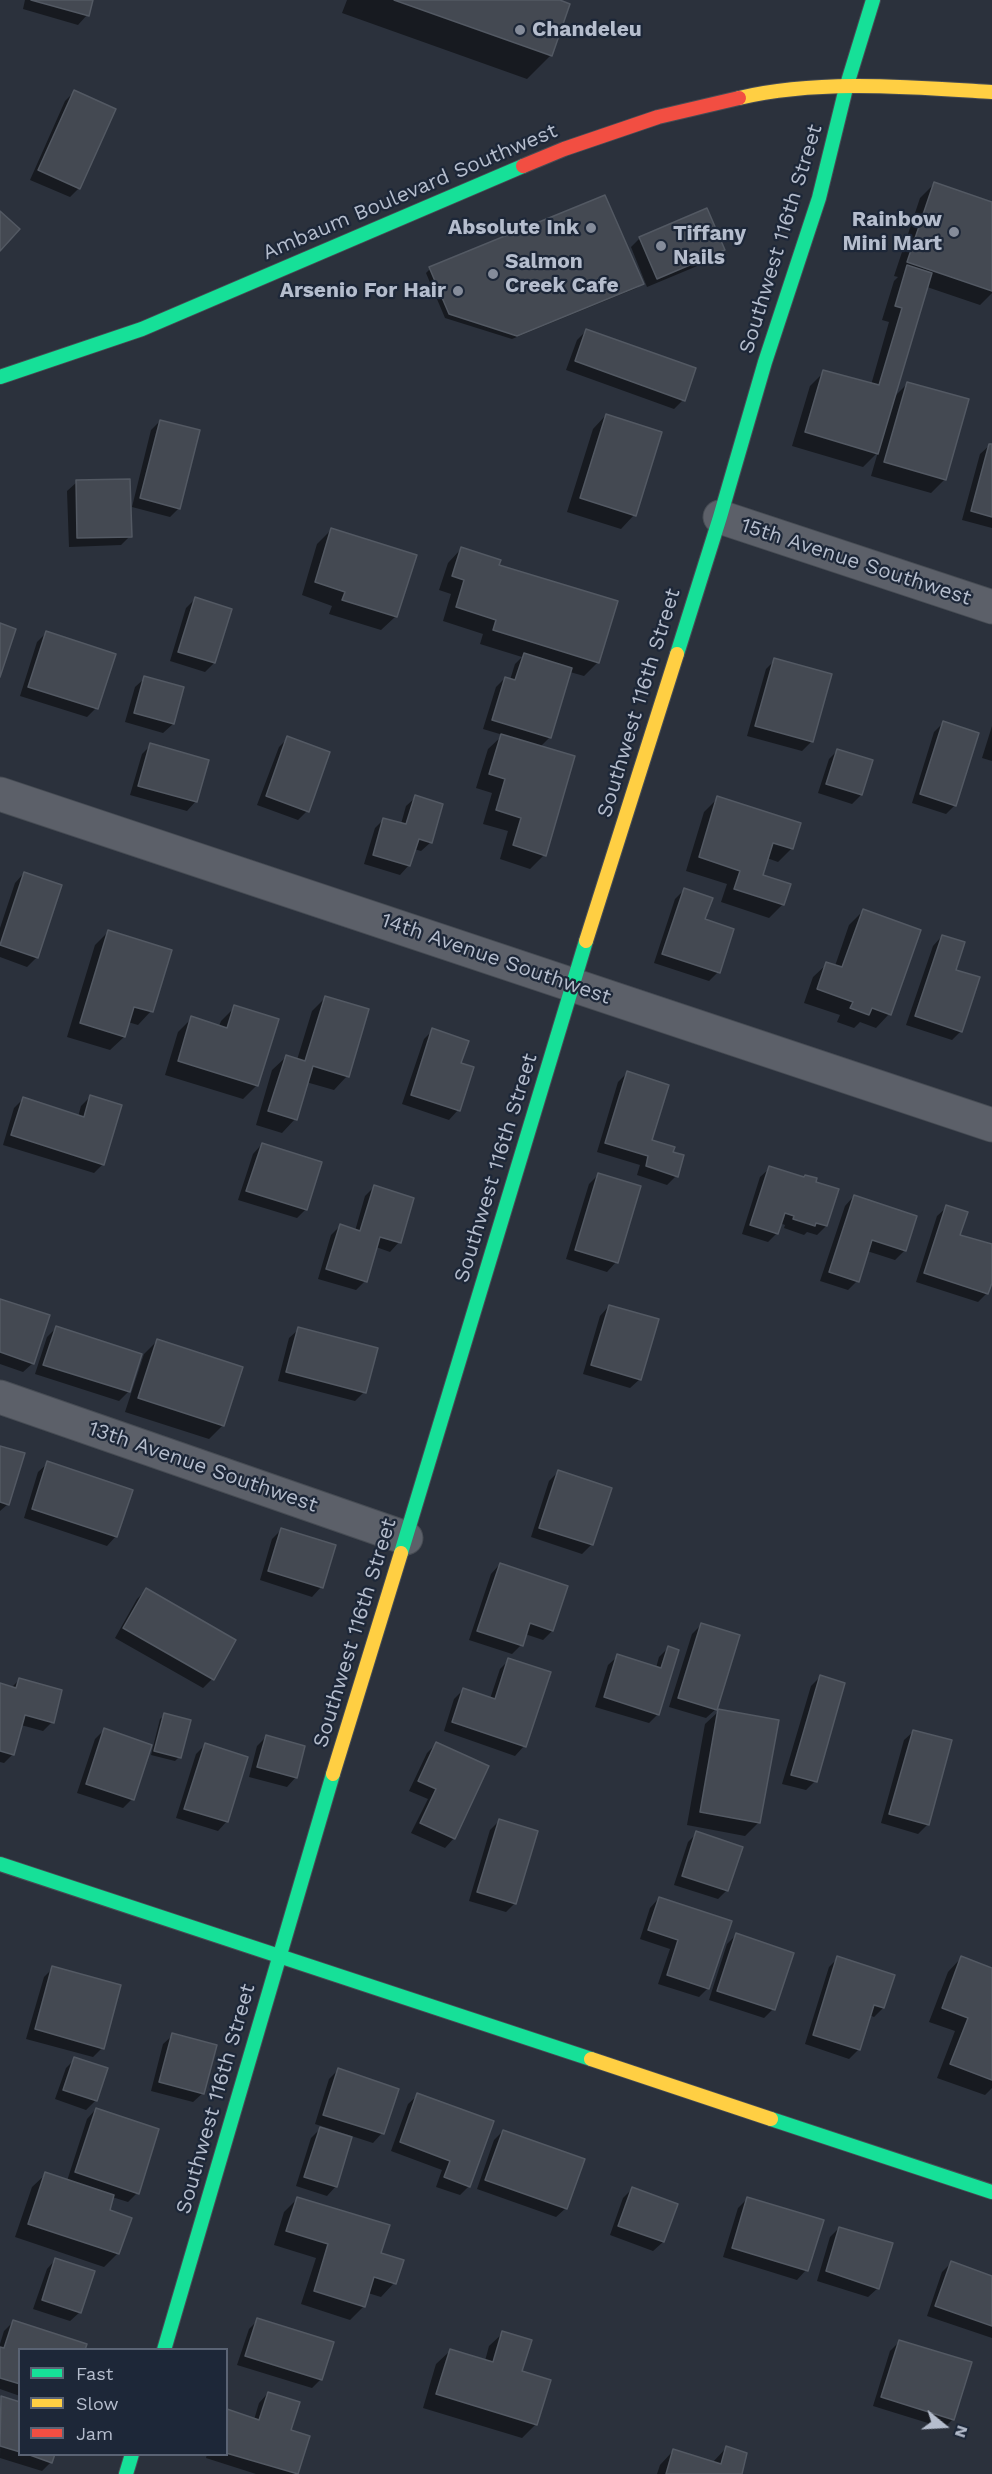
<!DOCTYPE html>
<style>
body{margin:0}
#map{position:relative;width:992px;height:2474px;overflow:hidden;background:#2b313c;font-family:"Work Sans",sans-serif}
canvas{display:block}
.legend{position:absolute;left:18px;top:2348px;width:210px;height:108px;box-sizing:border-box;background:#1d2738;border:2px solid #5a6374;margin:0;padding:8px 10px;list-style:none;font-size:18px;color:#b5bdcd}
.legend li{display:flex;align-items:center;gap:12px;height:30px}
.legend b{width:30px;border:2px solid #5a6374}
.north{position:absolute;left:914px;top:2396px;width:60px;height:60px;-webkit-text-stroke:4px #1d2738;paint-order:stroke;rotate:108deg;font-size:16px;font-weight:700;line-height:24px;text-align:center;color:#b5bdcd}
.north::after{content:'';display:block;margin:auto;width:21px;height:27px;background:#b5bdcd;clip-path:polygon(50% 0,100% 100%,50% 72%,0 100%)}
</style>
<div id="map">
<canvas width="992" height="2474"></canvas>
<ul class="legend">
<li><b style="height:8px;background:#16e098"></b>Fast</li>
<li><b style="height:8px;background:#ffcf43"></b>Slow</li>
<li><b style="height:8px;background:#f24e42"></b>Jam</li>
</ul>
<div class="north">N</div>
</div>
<script>
const c = document.querySelector('canvas').getContext('2d');
c.lineJoin = 'round';
function fillPath(path, color) { c.fillStyle = color; c.fill(path, 'evenodd'); }
function trace(path, color, width, dash) { c.strokeStyle = color; c.lineWidth = width; c.lineCap = dash ? 'butt' : 'round'; c.setLineDash(dash || []); c.stroke(path); }
function write(font, color, halo, rows, align = 'center') {
  c.font = font + ' "Work Sans",sans-serif'; c.lineWidth = 4.5; c.setLineDash([]); c.textBaseline = 'middle'; c.strokeStyle = halo; c.fillStyle = color; for (const [text, x, y, turn = 0] of rows) {
    c.save(); c.translate(x, y); c.rotate((+turn || 0) * Math.PI / 180); c.textAlign = isNaN(turn) ? turn : align; if (halo) c.strokeText(text, 0, 0); c.fillText(text, 0, 0); c.restore();
  }
}
fillPath(new Path2D(`
 M25 0H92L87 15 78 25 23 9Z
 M347 0H556L551 55 527 79 342 13Z
 M74 92 79 188 70 197 30 180 65 101Z
 M934 184 992 204V293L980 305 927 287 894 397 907 384 945 479 931 493 871 476 878 452 863 467 792 446 810 386 824 372 871 385 889 322 882 320 894 281 898 277 894 276 920 198Z
 M640 238 723 250 714 259 647 287 631 247Z
 M430 269 642 284 637 288 512 339 445 318 426 273Z
 M587 330 683 400 674 409 566 370 577 340Z
 M606 415 634 515 621 529 567 512 593 429Z
 M160 421 179 508 170 517 132 507 151 430Z
 M990 445 992 446V528L962 520 980 454Z
 M77 482 130 536 121 545 69 547 67 491Z
 M331 530 415 556 395 617 381 630 329 614 332 606 302 595 317 544Z
 M461 549 497 566 598 662 584 676 570 672 550 737 540 747 544 855 530 869 500 859 508 831 483 824 492 793 476 788 488 749 503 735 483 729 496 687 505 678 510 680 515 664 522 657 480 644 483 634 443 621 451 594 439 590 448 563Z
 M196 598 214 663 205 672 170 661 186 608Z
 M46 633 96 708 87 717 20 696 37 642Z
 M775 660 830 675 811 742 802 751 747 736 766 669Z
 M145 678 182 688 173 724 163 733 125 722 135 687Z
 M943 723 955 805 946 814 912 803 934 732Z
 M992 726V761L982 758Z
 M288 738 307 811 298 820 257 805 279 747Z
 M151 745 196 801 187 811 130 795 142 754Z
 M838 750 861 795 852 804 818 793 829 759Z
 M416 797 431 842 421 851 414 849 409 865 400 875 364 864 375 828 384 819 401 824 406 806Z
 M718 798 792 848 778 862 767 858 761 876 783 904 769 918 721 902 727 884 686 871 704 812Z
 M24 873 37 957 27 967 0 957V928L15 883Z
 M684 890 703 920 718 972 709 981 654 963 675 899Z
 M863 911 889 1014 876 1028 860 1022 854 1028 837 1022 840 1015 804 1003 813 977 827 964 835 966 849 925Z
 M109 931 151 1011 138 1025 128 1022 124 1037 110 1050 67 1037 95 945Z
 M942 936 954 971 961 1031 952 1040 906 1025 933 946Z
 M325 998 347 1076 334 1090 306 1082 295 1119 282 1133 256 1125 272 1070 286 1057 297 1060 312 1011Z
 M235 1007 257 1085 243 1099 165 1075 178 1032 192 1018 219 1026 221 1021Z
 M433 1030 460 1064 458 1110 449 1120 402 1104 424 1039Z
 M627 1073 650 1141 676 1176 667 1185 637 1175 640 1165 597 1152 618 1082Z
 M90 1097 103 1164 94 1173 3 1145 14 1108 23 1099 78 1117 81 1106Z
 M262 1144 306 1209 297 1218 238 1200 253 1154Z
 M770 1168 826 1226 817 1235 807 1232 804 1235 784 1228 785 1225 780 1223 777 1233 768 1242 742 1234 760 1177Z
 M598 1175 616 1262 607 1272 566 1259 589 1184Z
 M374 1187 399 1242 390 1252 376 1247 365 1281 356 1290 318 1279 331 1235 340 1226 355 1231 365 1196Z
 M854 1196 915 1217 904 1251 895 1260 867 1251 857 1281 848 1290 820 1281 845 1206Z
 M947 1207 958 1236 992 1246V1278L987 1293 978 1302 916 1282 937 1216Z
 M0 1300 33 1363 23 1372 0 1364Z
 M609 1306 640 1379 630 1388 583 1374 600 1316Z
 M56 1328 140 1355 128 1392 119 1401 35 1374 47 1337Z
 M299 1329 364 1392 355 1401 278 1381 289 1338Z
 M157 1341 223 1425 209 1439 125 1412 144 1354Z
 M0 1447 8 1504 0 1511Z
 M48 1463 116 1536 107 1546 24 1518 38 1472Z
 M558 1472 592 1544 582 1554 531 1537 549 1481Z
 M281 1530 321 1587 312 1597 260 1580 272 1539Z
 M500 1564 552 1631 543 1640 525 1634 521 1645 512 1654 469 1640 491 1574Z
 M146 1590 212 1679 203 1688 115 1638 137 1599Z
 M701 1625 716 1709 706 1718 669 1707 692 1634Z
 M668 1648 658 1714 649 1723 595 1707 608 1665 618 1656 656 1668 659 1657Z
 M509 1660 549 1673 524 1746 515 1756 444 1731 454 1699 463 1690 490 1699 500 1669Z
 M820 1677 815 1781 806 1790 782 1784 811 1686Z
 M19 1680 52 1722 43 1731 21 1725 13 1754 4 1763 0 1762V1685L11 1688Z
 M719 1711 759 1822 745 1836 687 1825 705 1724Z
 M165 1715 179 1757 175 1761 151 1755 160 1719Z
 M104 1730 132 1799 123 1808 77 1793 95 1739Z
 M914 1731 928 1824 918 1834 881 1823 904 1740Z
 M266 1737 296 1777 287 1787 249 1777 257 1746Z
 M436 1744 454 1838 445 1848 411 1833 428 1799 409 1791 427 1753Z
 M205 1745 227 1821 218 1831 176 1818 196 1754Z
 M499 1821 515 1903 506 1912 469 1901 490 1830Z
 M697 1833 727 1890 718 1899 674 1885 688 1842Z
 M659 1898 708 1988 699 1997 658 1984 670 1949 640 1939 650 1908Z
 M736 1935 773 2009 764 2018 709 2000 727 1944Z
 M838 1958 883 2008 874 2017 869 2015 858 2050 849 2059 805 2044 829 1967Z
 M961 1958 992 1969V2088L985 2095 937 2078 955 2031 929 2022 948 1972Z
 M53 1968 102 2048 93 2057 26 2039 44 1977Z
 M173 2035 203 2093 193 2102 151 2091 163 2044Z
 M75 2059 96 2100 86 2110 55 2099 66 2068Z
 M338 2070 382 2133 373 2143 315 2124 329 2079Z
 M418 2095 469 2186 460 2195 436 2187 442 2170 391 2151 408 2104Z
 M96 2109 137 2193 128 2202 112 2197 108 2211 118 2253 104 2267 15 2237 32 2187 46 2174 67 2181 87 2119Z
 M320 2129 336 2186 327 2196 296 2186 311 2138Z
 M503 2131 566 2208 556 2217 477 2189 494 2140Z
 M632 2189 676 2205 663 2242 653 2251 610 2235 623 2198Z
 M297 2199 380 2254 394 2283 381 2297 368 2293 364 2306 350 2320 301 2304 316 2258 274 2245 284 2212Z
 M747 2199 806 2270 797 2280 723 2257 738 2208Z
 M839 2228 878 2288 868 2297 817 2281 830 2237Z
 M56 2259 80 2312 70 2321 33 2309 47 2269Z
 M951 2263 992 2277V2338L927 2316 942 2272Z
 M258 2320 321 2379 312 2388 237 2365 249 2329Z
 M14 2321 20 2350V2396L0 2389V2344L4 2331Z
 M503 2333 520 2372 536 2424 522 2438 423 2408 436 2364 450 2351 485 2361 489 2346Z
 M899 2342 953 2419 944 2428 873 2406 890 2351Z
 M268 2393 289 2431 308 2437 297 2474H256L206 2458 207 2454H226V2412L254 2420 259 2403Z
 M1 2398 20 2404V2454H53L51 2462 42 2471 0 2458Z
 M726 2448 740 2474H657L660 2465 673 2451 713 2462Z`), '#0007');
const building = new Path2D(`
 M31 0H93L89 16Z
 M394 0H560L570 4 552 56Z
 M74 90 116 109 80 189 38 170Z
 M934 182 992 202V291L907 262Z
 M605 195 644 284 517 336 449 314 429 267Z
 M707 208 725 250 657 279 639 237Z
 M0 211 20 229 0 251Z
 M907 265 932 273 878 454 805 432 823 370 879 385 902 308 895 306Z
 M586 329 696 368 685 401 575 361Z
 M907 382 969 399 946 480 884 462Z
 M606 414 662 432 636 516 580 498Z
 M160 420 200 430 180 509 140 498Z
 M989 444H992V517L971 511Z
 M130 479 132 537 77 538 76 480Z
 M331 528 417 555 397 617 342 600 345 592 315 582Z
 M461 547 501 560 499 565 618 601 599 663 493 630 496 620 456 607 464 580 452 576Z
 M195 597 232 609 215 663 178 652Z
 M0 623 16 629 0 677Z
 M46 631 116 654 98 709 28 687Z
 M524 653 572 668 551 738 492 720 505 677 515 680Z
 M774 658 832 674 813 742 755 726Z
 M144 676 184 687 174 724 134 713Z
 M943 721 979 733 956 806 920 794Z
 M501 734 575 756 546 856 513 845 521 818 496 810 505 779 489 774Z
 M287 736 330 752 309 812 266 796Z
 M150 743 209 760 197 802 138 786Z
 M837 749 873 760 862 795 826 784Z
 M415 795 443 804 432 843 419 839 410 866 373 855 383 818 406 824Z
 M717 796 801 823 793 849 773 843 763 875 791 884 784 905 734 889 740 871 699 857Z
 M24 872 62 885 38 958 0 945Z
 M684 888 713 898 705 919 734 929 720 973 662 954Z
 M863 909 921 930 891 1015 872 1008 869 1015 850 1008 853 1002 817 989 826 962 842 967Z
 M108 930 172 950 153 1012 134 1007 125 1037 80 1023Z
 M942 935 965 942 956 970 980 977 962 1032 915 1016Z
 M325 996 369 1009 349 1077 313 1066 297 1120 268 1111 286 1055 305 1061Z
 M234 1005 279 1019 258 1086 178 1061 191 1016 227 1028Z
 M432 1028 469 1041 461 1063 474 1067 460 1111 411 1095Z
 M627 1071 669 1085 652 1140 675 1147 673 1152 684 1155 678 1177 646 1166 648 1156 605 1143Z
 M90 1095 122 1105 104 1165 11 1135 23 1097 84 1117Z
 M262 1143 322 1162 307 1210 246 1191Z
 M769 1166 804 1177 805 1175 817 1178 816 1182 839 1189 827 1226 816 1223 815 1226 793 1219 794 1216 785 1213 778 1234 750 1225Z
 M598 1173 641 1186 618 1263 575 1250Z
 M374 1185 414 1198 401 1243 380 1237 367 1282 326 1269 340 1224 360 1231Z
 M854 1195 917 1216 906 1251 872 1240 859 1282 829 1272Z
 M946 1205 968 1212 960 1235 992 1244V1283L988 1294 924 1273Z
 M0 1299 50 1315 34 1364 0 1352Z
 M609 1305 659 1319 641 1380 591 1365Z
 M56 1326 142 1354 130 1392 43 1365Z
 M298 1327 378 1348 366 1393 286 1372Z
 M157 1339 243 1367 224 1426 138 1398Z
 M0 1446 25 1453 9 1505 0 1502Z
 M47 1461 133 1490 117 1537 32 1509Z
 M558 1470 612 1488 593 1545 539 1528Z
 M281 1528 336 1545 323 1588 268 1571Z
 M500 1563 568 1586 553 1631 530 1623 523 1646 477 1631Z
 M146 1588 236 1640 214 1680 123 1628Z
 M701 1623 740 1635 717 1710 678 1698Z
 M668 1646 679 1650 659 1715 604 1697 617 1654 661 1668Z
 M508 1658 551 1672 526 1747 452 1722 463 1688 495 1699Z
 M820 1675 845 1683 817 1782 791 1775Z
 M19 1678 62 1690 54 1723 25 1715 14 1755 0 1751V1683L16 1688Z
 M718 1709 779 1720 760 1823 700 1812Z
 M164 1713 191 1720 181 1758 154 1751Z
 M104 1728 152 1745 134 1800 86 1784Z
 M913 1730 952 1740 929 1825 889 1814Z
 M266 1735 305 1746 297 1778 257 1767Z
 M436 1742 489 1766 455 1839 420 1823 436 1789 418 1781Z
 M205 1743 248 1757 228 1822 184 1809Z
 M499 1819 538 1831 516 1904 477 1892Z
 M696 1831 743 1847 728 1891 682 1876Z
 M659 1897 732 1921 709 1989 667 1975 678 1940 648 1930Z
 M736 1933 794 1953 775 2010 717 1991Z
 M837 1956 895 1975 884 2008 874 2005 860 2050 813 2035Z
 M961 1956 992 1968V2080L950 2064 968 2018 942 2008Z
 M52 1966 121 1985 104 2049 35 2029Z
 M172 2033 217 2045 204 2094 159 2082Z
 M74 2057 108 2068 97 2101 63 2090Z
 M338 2068 399 2089 384 2134 323 2115Z
 M417 2093 494 2121 470 2187 444 2177 450 2161 400 2142Z
 M96 2108 159 2129 139 2194 75 2172Z
 M320 2127 352 2137 337 2187 304 2177Z
 M503 2130 585 2159 567 2209 485 2180Z
 M45 2172 114 2195 110 2210 132 2218 119 2254 28 2224Z
 M632 2187 678 2204 664 2242 618 2226Z
 M297 2197 390 2225 381 2253 404 2260 396 2284 374 2277 365 2307 314 2291 328 2244 286 2231Z
 M747 2197 824 2220 808 2271 732 2248Z
 M839 2227 893 2243 879 2289 826 2271Z
 M55 2258 95 2271 81 2313 42 2300Z
 M951 2261 992 2276V2326L935 2306Z
 M257 2318 334 2342 322 2380 245 2356Z
 M13 2320 87 2344 85 2350H20V2384L0 2378V2347L4 2348Z
 M502 2331 532 2340 522 2371 551 2380 537 2425 436 2394 450 2349 493 2362Z
 M899 2340 972 2362 954 2420 881 2397Z
 M268 2392 300 2402 291 2430 310 2436 298 2474 226 2453 227 2409 259 2420Z
 M1 2396 20 2402V2452L0 2446Z
 M726 2446 747 2453 742 2474H666L673 2449 721 2464Z
 M27 2454H55L52 2463Z`);
fillPath(building, '#444952');
trace(building, '#535963', 1.5);
const street = new Path2D(`
 M720 517 992 607
 M0 794 992 1125
 M0 1397 406 1538`);
const fast = new Path2D(`
 M0 377 142 329 523 166
 M677 654 720 517 765 362 819 198 846 88 873 0
 M401 1553 586 941
 M0 1864 591 2059
 M771 2119 992 2192
 M164 2350 333 1774
 M126 2474 132 2454`);
const slow = new Path2D(`
 M739 98C818 79 911 87 992 92
 M586 941 677 654
 M333 1774 401 1553
 M591 2059 771 2119`);
const jam = new Path2D(`
 M523 166 564 149 658 117 739 98`);
trace(street, '#474c54', 35);
trace(fast, '#474c54', 16);
trace(slow, '#474c54', 16);
trace(jam, '#474c54', 16);
trace(street, '#5c6069', 33);
trace(fast, '#16e098', 14);
trace(slow, '#ffcf43', 14);
trace(jam, '#f24e42', 14);
for (const [x, y, r, color] of [
 [520,30,6,"#858c9a"],
 [591,228,6,"#858c9a"],
 [954,232,6,"#858c9a"],
 [661,246,6,"#858c9a"],
 [493,274,6,"#858c9a"],
 [458,291,6,"#858c9a"]
]) { const dot = new Path2D(); dot.arc(x, y, r, 0, 2 * Math.PI); c.fillStyle = color; c.fill(dot); trace(dot, '#1d2738', 2); }
write('bold 21px', '#b5bdcd', '#1d2738', [
 ["Chandeleu",532,30],
 ["Rainbow",942,220,"right"],
 ["Mini Mart",942,244,"right"],
 ["Absolute Ink",579,228,"right"],
 ["Tiffany",673,234],
 ["Nails",673,258],
 ["Salmon",505,262],
 ["Creek Cafe",505,286],
 ["Arsenio For Hair",446,291,"right"]
], 'left');
write('21px', '#b5bdcd', '#1d2738', [
 ["Ambaum Boulevard Southwest",410,192,-23],
 ["Southwest 116th Street",781,239,-73],
 ["15th Avenue Southwest",856,562,18],
 ["Southwest 116th Street",639,703,-73],
 ["14th Avenue Southwest",496,959,19],
 ["Southwest 116th Street",496,1168,-73],
 ["13th Avenue Southwest",203,1467,19],
 ["Southwest 116th Street",355,1633,-73],
 ["Southwest 116th Street",216,2099,-74]
]);
</script>
